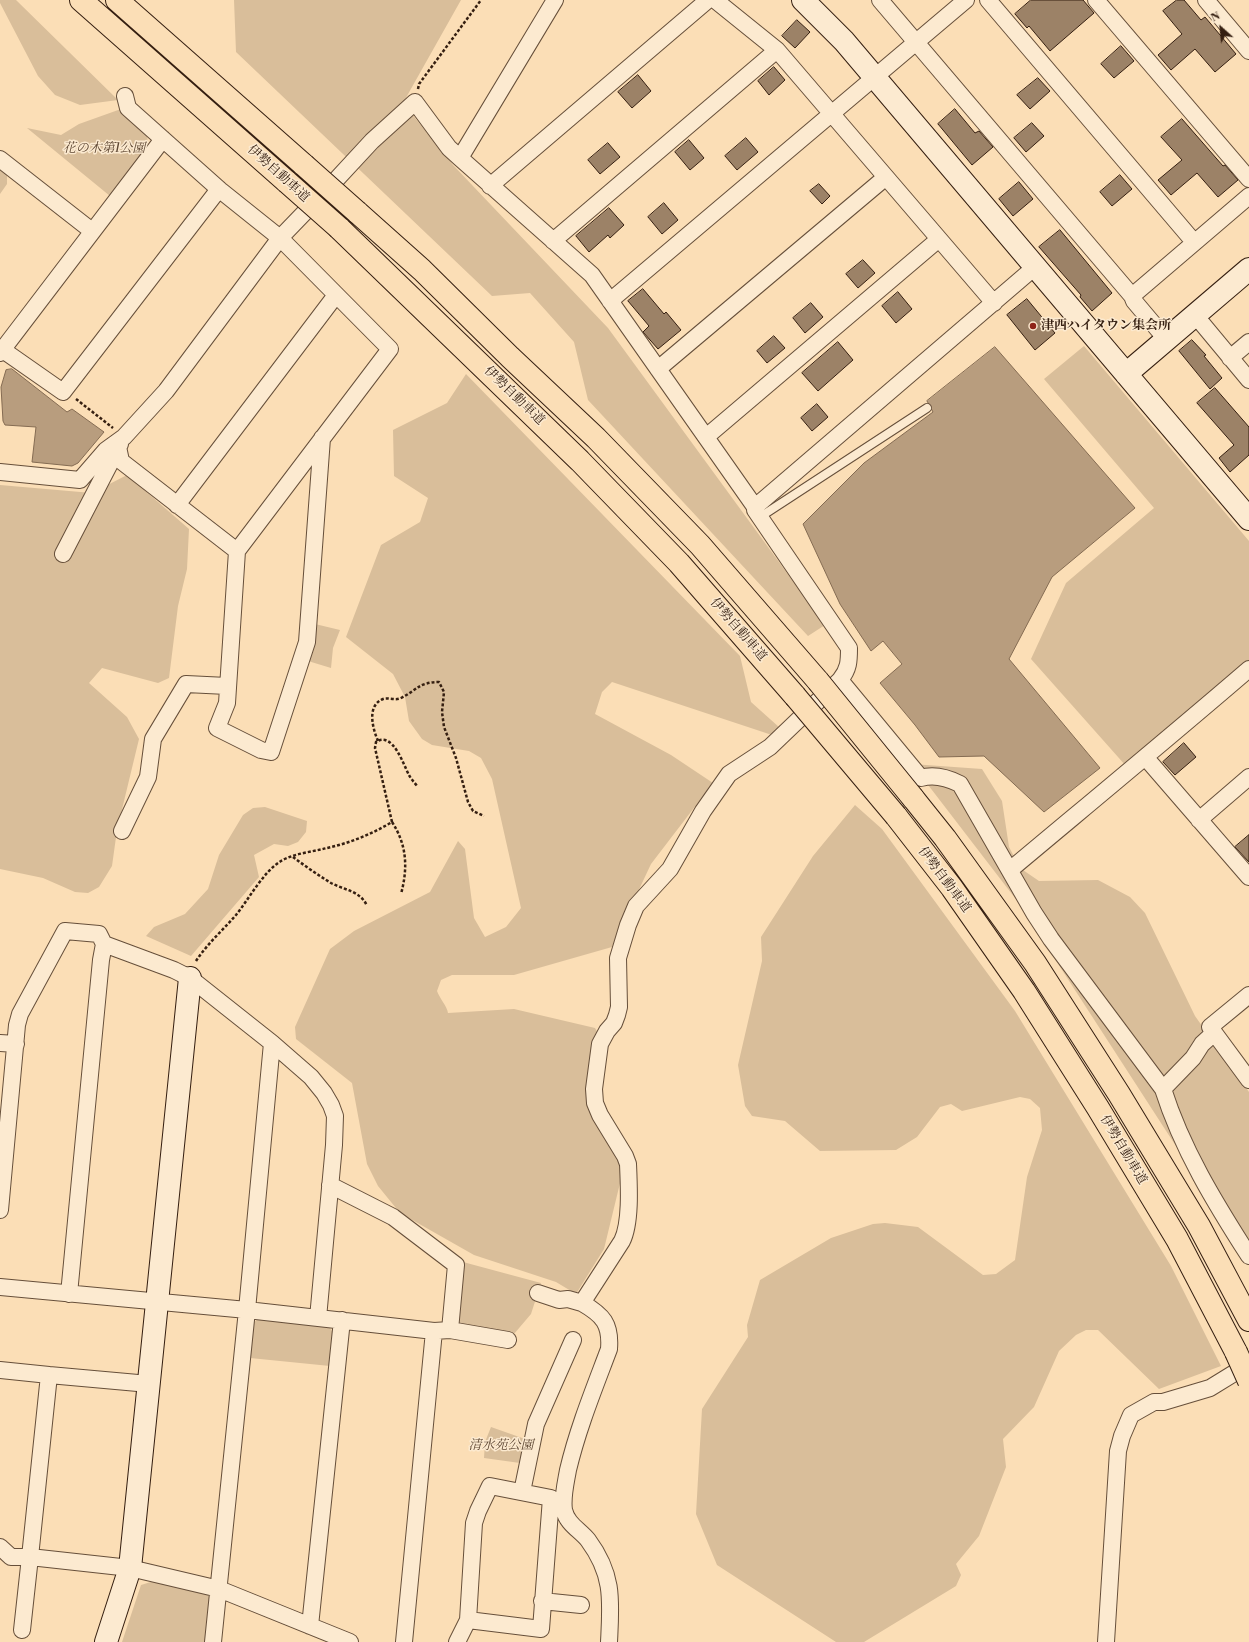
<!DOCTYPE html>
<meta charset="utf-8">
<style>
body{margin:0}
#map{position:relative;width:1249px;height:1642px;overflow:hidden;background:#fbdeb6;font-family:"Libre Bodoni",serif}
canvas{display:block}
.north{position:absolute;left:1201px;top:8px;width:40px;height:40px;-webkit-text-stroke:3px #fcead0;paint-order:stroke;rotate:333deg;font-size:11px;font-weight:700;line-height:16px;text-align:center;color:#351f11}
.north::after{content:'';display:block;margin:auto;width:14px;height:18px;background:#351f11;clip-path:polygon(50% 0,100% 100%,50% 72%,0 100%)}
</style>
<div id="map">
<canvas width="1249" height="1642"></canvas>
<div class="north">N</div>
</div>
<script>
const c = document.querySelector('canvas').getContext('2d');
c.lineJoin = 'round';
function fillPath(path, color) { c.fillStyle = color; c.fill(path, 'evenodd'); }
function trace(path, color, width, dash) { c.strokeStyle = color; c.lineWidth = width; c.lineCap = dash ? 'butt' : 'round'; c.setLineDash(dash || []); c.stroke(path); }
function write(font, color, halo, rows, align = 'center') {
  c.font = font + ' "Libre Bodoni","Noto Serif JP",serif'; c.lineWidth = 3; c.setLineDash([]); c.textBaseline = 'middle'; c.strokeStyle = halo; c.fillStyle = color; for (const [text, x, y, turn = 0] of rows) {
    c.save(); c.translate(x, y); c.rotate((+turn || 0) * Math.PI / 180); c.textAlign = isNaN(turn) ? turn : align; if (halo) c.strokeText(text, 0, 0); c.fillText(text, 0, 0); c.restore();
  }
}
fillPath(new Path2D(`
 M0 0H16L118 100 80 105 55 95 38 76 0 3Z
 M234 0H461L403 103 453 165 608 328 825 625 808 636 588 400 574 342 530 293 492 296 236 52Z
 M121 109 147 134 148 145 110 196 27 128 61 135 79 124Z
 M0 168 7 173V184L0 194Z
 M1084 346 1249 541V660L1126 766 1031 659 1066 583 1154 508 1044 379Z
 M466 374 740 656 751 702 780 728 775 736 612 682 602 692 595 714 671 755 713 783 651 864 612 947 514 975H452L441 980 437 991C440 999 447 1006 448 1013L514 1009 595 1028 598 1033 591 1074 619 1155 621 1179 604 1249 576 1294 556 1282 474 1255 400 1213 378 1186 367 1164 352 1083 296 1039 295 1027 330 949 354 931 430 892 458 841 465 849 474 918 485 937 506 927 521 908 492 779 481 758 469 751 432 745 422 739 409 721 405 697 393 674 346 637 381 545 420 522 428 498 394 476 393 430 447 403Z
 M127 475 189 529 187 569 178 606 169 678 158 683 102 668 89 683 127 717 139 739 117 830 112 866 99 887 88 893 75 892 43 878 0 869V485L92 493Z
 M315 624 340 630 333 648 331 668 308 661Z
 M912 764 982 769 1002 801 1009 847 1020 868 1039 881 1098 880 1130 897 1145 913 1195 1016 1249 1092V1259L1018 902Z
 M855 805 882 829 1015 1011 1171 1266 1221 1366 1159 1389 1098 1330H1086L1076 1335 1059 1351 1034 1407 1003 1439 1006 1467 979 1536 956 1564 961 1575 956 1586 864 1642H836L717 1565 696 1514 702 1409 748 1337 747 1325 760 1280 831 1238 873 1224 885 1223 918 1227 983 1275 996 1274 1015 1260 1027 1177 1042 1130 1040 1108 1030 1099 1020 1097 962 1111 951 1104 940 1107 917 1137 896 1150 820 1151 785 1121 752 1116 745 1106 738 1065 762 961 761 937 813 856Z
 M265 807 307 821 306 832 298 842 288 846 274 844 254 855 259 877 191 956 146 936 154 927 185 914 208 889 219 855 243 815 253 808Z
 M463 1262 541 1283 531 1314 514 1334 461 1325 457 1321Z
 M258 1319 329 1326 333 1333 330 1366 250 1358 253 1323Z
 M491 1427 525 1439 520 1463 484 1458 485 1442Z
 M154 1581 206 1593 212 1600 207 1642H122L141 1585Z`), '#d9be9a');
const water = new Path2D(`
 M995 347 1135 508 1052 577 1009 659 1100 768 1044 812 984 756 939 757 915 725 880 683 902 664 883 641 871 651 840 604 803 524 864 463 933 412 927 401Z
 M12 369 67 412 72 409 104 432 78 463 72 466 32 462 36 427 5 425 3 421 1 387 6 370Z`);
fillPath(water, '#b89d7e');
trace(water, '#846b52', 1);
const building = new Path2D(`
 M1031 0H1083L1094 13 1050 51 1029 26 1027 28 1015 14Z
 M1177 0H1184L1201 20 1205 17 1236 54 1215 72 1195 49 1171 70 1158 55 1182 34 1163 11Z
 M797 20 810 32 795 48 782 36Z
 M1121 46 1134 61 1114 78 1101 64Z
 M774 67 785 80 769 95 758 81Z
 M638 75 651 91 632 108 618 92Z
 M1038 78 1050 91 1030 109 1017 95Z
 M955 109 975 133 979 131 993 147 972 165 938 124Z
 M1182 119 1223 166 1225 165 1238 180 1218 197 1197 173 1171 195 1158 180 1182 160 1161 137Z
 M1032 123 1044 136 1026 152 1014 138Z
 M746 138 758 152 737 170 725 156Z
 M689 140 704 158 690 170 675 152Z
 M608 143 620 157 600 174 588 160Z
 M1120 175 1132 189 1112 206 1100 192Z
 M1019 182 1033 199 1013 216 999 199Z
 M819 184 830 196 822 204 810 191Z
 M664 203 678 220 662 234 648 217Z
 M609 208 624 225 610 238 608 235 589 252 576 236Z
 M1060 230 1112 293 1092 311 1080 297 1081 295 1039 247Z
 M863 260 875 273 858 288 846 274Z
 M643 289 664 314 666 312 681 330 658 349 643 332 649 326 628 301Z
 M898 292 912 309 896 323 882 306Z
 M1027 299 1055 333 1035 350 1007 315Z
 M811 303 823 317 805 333 793 318Z
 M774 336 785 348 767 363 757 351Z
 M1192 340 1206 355 1204 356 1222 378 1210 389 1179 351Z
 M838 342 853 360 818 391 802 373Z
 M1215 388 1249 427V455L1230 472 1219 458 1234 445 1197 403Z
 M817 404 828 417 812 431 801 418Z
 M1184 743 1196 757 1175 775 1163 762Z
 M1249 835V862L1235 847Z`);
fillPath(building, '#9c8267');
trace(building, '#351f11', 1);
const lane = new Path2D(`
 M760 517 927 408`);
const street = new Path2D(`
 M715 0 777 50 994 303
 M880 0 1132 296 1134 301 1166 339
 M988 0 1194 242
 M1096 0 1249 179
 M1206 0 1249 51
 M125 96 128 108 220 190 280 238 390 349 237 551 227 703 217 728 261 750 271 752 307 642 322 438
 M460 158 555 0
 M0 159 92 231
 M490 186 708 0
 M553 241 777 50
 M1132 296 1249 196
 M610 301 966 0
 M1195 315 1249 380
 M3 350 63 392 219 189
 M0 353 163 139
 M1230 358 1249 342
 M658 369 886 177
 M706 437 939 239
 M118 447 121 461 237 551
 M0 472 80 480 106 450 124 437 166 391 280 238 335 181 372 141 415 102 449 148 460 158 592 275 755 507 1035 267
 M177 505 336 295
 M755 507V510L849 648C849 661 849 669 840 680L921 778C934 774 948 778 960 784L1034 913 1051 939 1163 1089C1182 1149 1215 1203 1249 1256
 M63 554 120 444
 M1146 758 1249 877
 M1199 820 1249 777
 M122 831 148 777 153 739 186 684 227 686
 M1010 870C1090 803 1170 737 1249 669
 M104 944 174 970 190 978 272 1043 311 1077 324 1093 331 1105 335 1116 334 1145 318 1318
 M1249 995 1210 1027 1249 1080
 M0 1043 16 1044
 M1163 1089 1193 1058 1202 1044 1214 1033
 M0 1210 17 1025 20 1014 65 931 99 934 104 944 101 960 69 1294
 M0 1287 247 1310 434 1331 450 1330 456 1265 393 1217 330 1185
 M538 1293 559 1300 568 1299 582 1303
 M450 1330 508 1340
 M0 1370 49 1375 30 1557 130 1568 219 1589 350 1642
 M49 1375 149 1384
 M522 1492 536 1424 573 1340
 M0 1547 11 1557H30L22 1630
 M542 1601 581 1605
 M310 1626 342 1320
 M213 1642 247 1310 272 1043
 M404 1642 434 1331
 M457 1642 468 1620 474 1523 478 1511 490 1486 551 1498 541 1629 468 1620
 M609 1642C611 1601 614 1575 588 1540 580 1530 567 1524 564 1510 562 1497 566 1482 568 1470 578 1428 594 1389 609 1349 611 1324 603 1315 582 1303L622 1241C631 1223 629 1186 628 1164L625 1156 600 1115 595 1103 594 1089 600 1044 607 1031 614 1023 617 1015 619 1007 618 958 628 925 636 906 670 869 703 811 729 774 770 747 840 680
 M1106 1642 1118 1451 1122 1436 1131 1415 1154 1402H1163L1210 1388 1249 1364`);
const secondary = new Path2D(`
 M803 0 844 41 1249 519
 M1126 374 1249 269
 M106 1642 130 1568 190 978`);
const highway = new Path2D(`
 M81 0 287 182
 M117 0 304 165
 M357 212 422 270 510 357 596 438 700 545 818 681
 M339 228 580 461 679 563 795 696
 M913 798 945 838 1035 963 1119 1094 1199 1226 1249 1320
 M896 816 952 888 1024 991 1098 1108 1177 1239 1236 1352`);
trace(lane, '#664f3a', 10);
trace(street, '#664f3a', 18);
trace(secondary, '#351f11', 24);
trace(highway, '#351f11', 24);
trace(new Path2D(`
 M418 89 419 84 481 0
 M76 399 113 428
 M378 741C373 729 366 706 383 699 388 697 395 701 401 698 417 690 419 682 439 682L444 692 442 712 444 727 456 758 468 802 473 811 484 816
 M392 822 375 748 376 742C393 731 403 764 409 775 411 779 414 782 417 786
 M293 857C305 866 318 875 331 883 344 890 361 891 367 906
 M196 961C207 944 223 930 236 915 249 899 263 872 281 861 295 853 312 852 327 848 350 843 372 834 392 822 407 845 408 868 401 894`), '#351f11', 2.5, [3, 2]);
trace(lane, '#fcead0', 8);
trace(street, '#fcead0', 16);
trace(secondary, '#fcead0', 22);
trace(highway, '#fbdeb6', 22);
const highwayBridge = new Path2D(`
 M304 165 357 212
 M287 182 339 228
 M818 681 913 798
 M795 696 896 816
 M1236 1352 1249 1381`);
trace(highwayBridge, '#351f11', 24, []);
trace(highwayBridge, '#fbdeb6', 22);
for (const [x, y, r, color] of [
 [1033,326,4,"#8f2418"]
]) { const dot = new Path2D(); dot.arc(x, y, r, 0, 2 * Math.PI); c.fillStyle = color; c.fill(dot); trace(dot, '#fcead0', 1.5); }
write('italic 13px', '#5e4733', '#fcead0', [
 ["花の木第1公園",104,149],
 ["清水苑公園",501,1446]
]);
write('13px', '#351f11', '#fcead0', [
 ["伊勢自動車道",278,174,42],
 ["伊勢自動車道",514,396,44],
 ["伊勢自動車道",738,630,49],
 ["伊勢自動車道",944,880,53],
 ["伊勢自動車道",1123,1150,59]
]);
write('bold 13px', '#351f11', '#fcead0', [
 ["津西ハイタウン集会所",1041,326]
], 'left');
</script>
